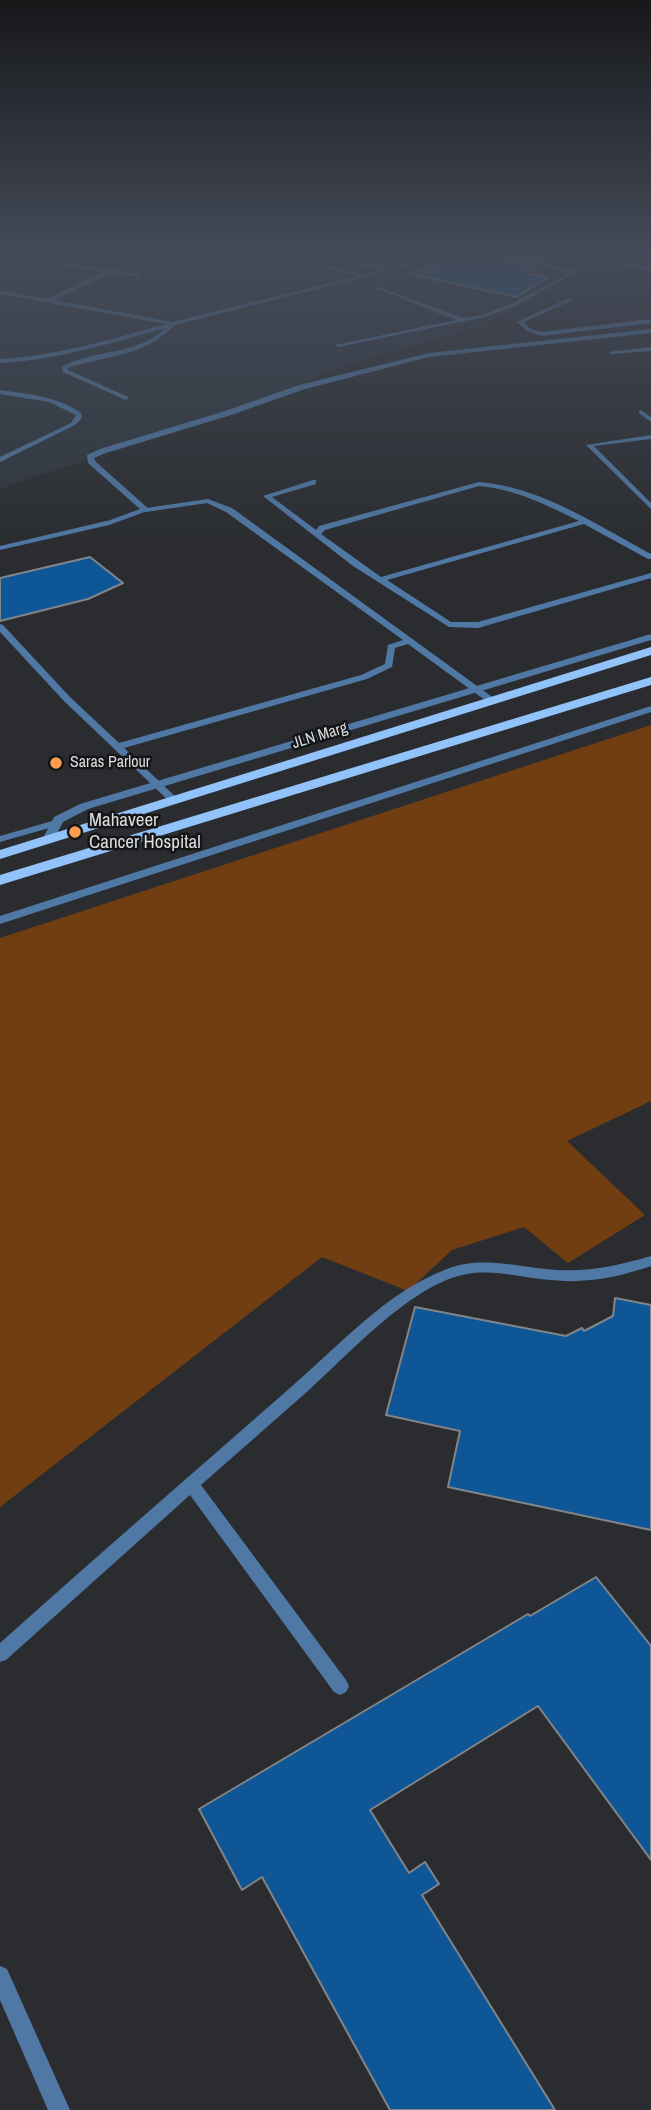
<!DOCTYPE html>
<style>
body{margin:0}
canvas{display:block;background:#2a2c2f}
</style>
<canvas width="651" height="2110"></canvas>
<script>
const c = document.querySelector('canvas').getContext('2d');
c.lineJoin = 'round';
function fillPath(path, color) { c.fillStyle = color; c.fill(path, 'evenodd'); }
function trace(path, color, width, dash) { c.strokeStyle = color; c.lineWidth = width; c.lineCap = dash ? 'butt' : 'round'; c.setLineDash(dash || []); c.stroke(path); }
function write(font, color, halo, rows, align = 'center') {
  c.font = font + ' "Archivo Narrow",sans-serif'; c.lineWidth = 5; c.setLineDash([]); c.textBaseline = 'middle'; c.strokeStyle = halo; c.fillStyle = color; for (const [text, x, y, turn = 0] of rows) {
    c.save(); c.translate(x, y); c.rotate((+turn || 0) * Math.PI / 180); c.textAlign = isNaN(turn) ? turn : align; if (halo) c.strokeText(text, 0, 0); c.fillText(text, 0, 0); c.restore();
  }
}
fillPath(new Path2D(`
 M0 253H602L535 303 481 325 342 367 199 422 0 489Z`), '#2f363d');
fillPath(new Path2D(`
 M651 725V1101L567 1141 645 1215 568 1263 524 1227 452 1250 408 1291 322 1257 0 1507V938Z`), '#703e11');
const building = new Path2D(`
 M467 253H487L535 267 525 273 548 277 517 297 410 274Z
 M510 253H562L545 262Z
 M90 557 123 583 88 599 0 621V578Z
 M615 1298 651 1305V1530L448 1487 460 1431 386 1415 415 1307 566 1336 582 1328 584 1331 613 1316Z
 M596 1577 651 1646V1860L538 1706 370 1810 409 1873 425 1862 439 1884 422 1895 555 2110H390L262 1877 242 1890 199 1809 528 1614 530 1616Z`);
fillPath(building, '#0f5697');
trace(building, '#828588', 2);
fillPath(new Path2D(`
 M286 253H299L384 266 386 269 449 253H458L175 325C142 358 110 354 68 368V370L128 397 129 398 126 400 63 372 62 367C96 348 134 357 166 328 111 343 57 360 0 363V359C57 356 111 339 166 324L0 294V290L47 299 104 272 25 260 27 257 140 274 138 277 110 273 53 300 172 322 358 276 313 265V263L364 274 383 269Z
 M489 253H498L573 271 604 253H610L515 306 485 317 338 347 335 345 456 320 376 288V286L463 318 482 315 511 304 569 273Z
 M642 253H648L632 264 651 268V272L625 266V264Z
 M571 297 573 300 524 322 531 329 542 332 651 319V323L542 336 527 331 517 322Z
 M651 347V351L612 354 609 352Z
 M0 390C28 394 57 396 81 413L82 418 75 425 0 462V457L71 423 76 415 49 402 0 394Z
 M641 410 651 417V422L639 413V411Z
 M651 435V439L594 446 651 503V509L586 445Z
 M313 480H316V484L272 497 316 530 319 526 479 482C541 487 597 525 651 554V559H648L584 524 387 580 451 622H478L651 573V578L478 628 449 627 353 566 263 496ZM479 486C515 489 547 505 579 521L381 577 321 534 325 530Z
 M208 499 232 508 495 699V703H489L408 644 395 648 392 667 367 679 124 748 179 800 174 803 170 802 64 701 0 632V624L3 625 70 697 119 743 361 675 385 664 388 645 403 640 226 512 207 503 146 512 142 510 146 508Z
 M106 521 110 523 109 525 0 550V546Z
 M52 821 56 822V826L0 842V836Z
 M651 1256V1266C619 1277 585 1284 551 1280 523 1278 495 1269 467 1274 413 1283 349 1354 309 1390 273 1422 237 1453 201 1485L346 1680 349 1686 346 1692 340 1695 334 1692 190 1495 6 1660 0 1662V1643C97 1556 194 1472 291 1387 340 1345 386 1292 447 1269 483 1255 520 1268 557 1270 590 1272 620 1265 651 1256Z
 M0 1966 7 1969 70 2110H48L0 2000Z`), '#5078a5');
fillPath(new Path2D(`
 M651 329V333L429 357 305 389 231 415 106 453 94 458 96 462 150 510 109 525 102 523 140 509 88 463 87 455 100 449 225 411 299 385 429 353Z`), '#5078a5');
fillPath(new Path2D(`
 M651 634V640L88 809 63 822 52 843H44L42 840 54 817 80 804Z
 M651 706V712L0 924V916Z`), '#5078a5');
fillPath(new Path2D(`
 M651 647V655L0 859V850Z
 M651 677V685L0 885V875Z`), '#91c3fa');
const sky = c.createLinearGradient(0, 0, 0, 549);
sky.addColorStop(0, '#17181a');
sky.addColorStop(0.46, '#444b58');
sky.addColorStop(1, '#444b5800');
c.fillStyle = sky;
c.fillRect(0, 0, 651, 549);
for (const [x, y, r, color] of [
 [56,763,7,"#fb9e52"],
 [75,832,7,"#fb9e52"]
]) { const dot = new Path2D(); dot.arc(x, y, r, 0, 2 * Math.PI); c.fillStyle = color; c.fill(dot); trace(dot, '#141516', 2.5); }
write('16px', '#dadcde', '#141516', [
 ["JLN Marg",320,736,-17]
]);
write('16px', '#dadcde', '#141516', [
 ["Saras Parlour",70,763]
], 'left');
write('19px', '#dadcde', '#141516', [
 ["Mahaveer",89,821],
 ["Cancer Hospital",89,843]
], 'left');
</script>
